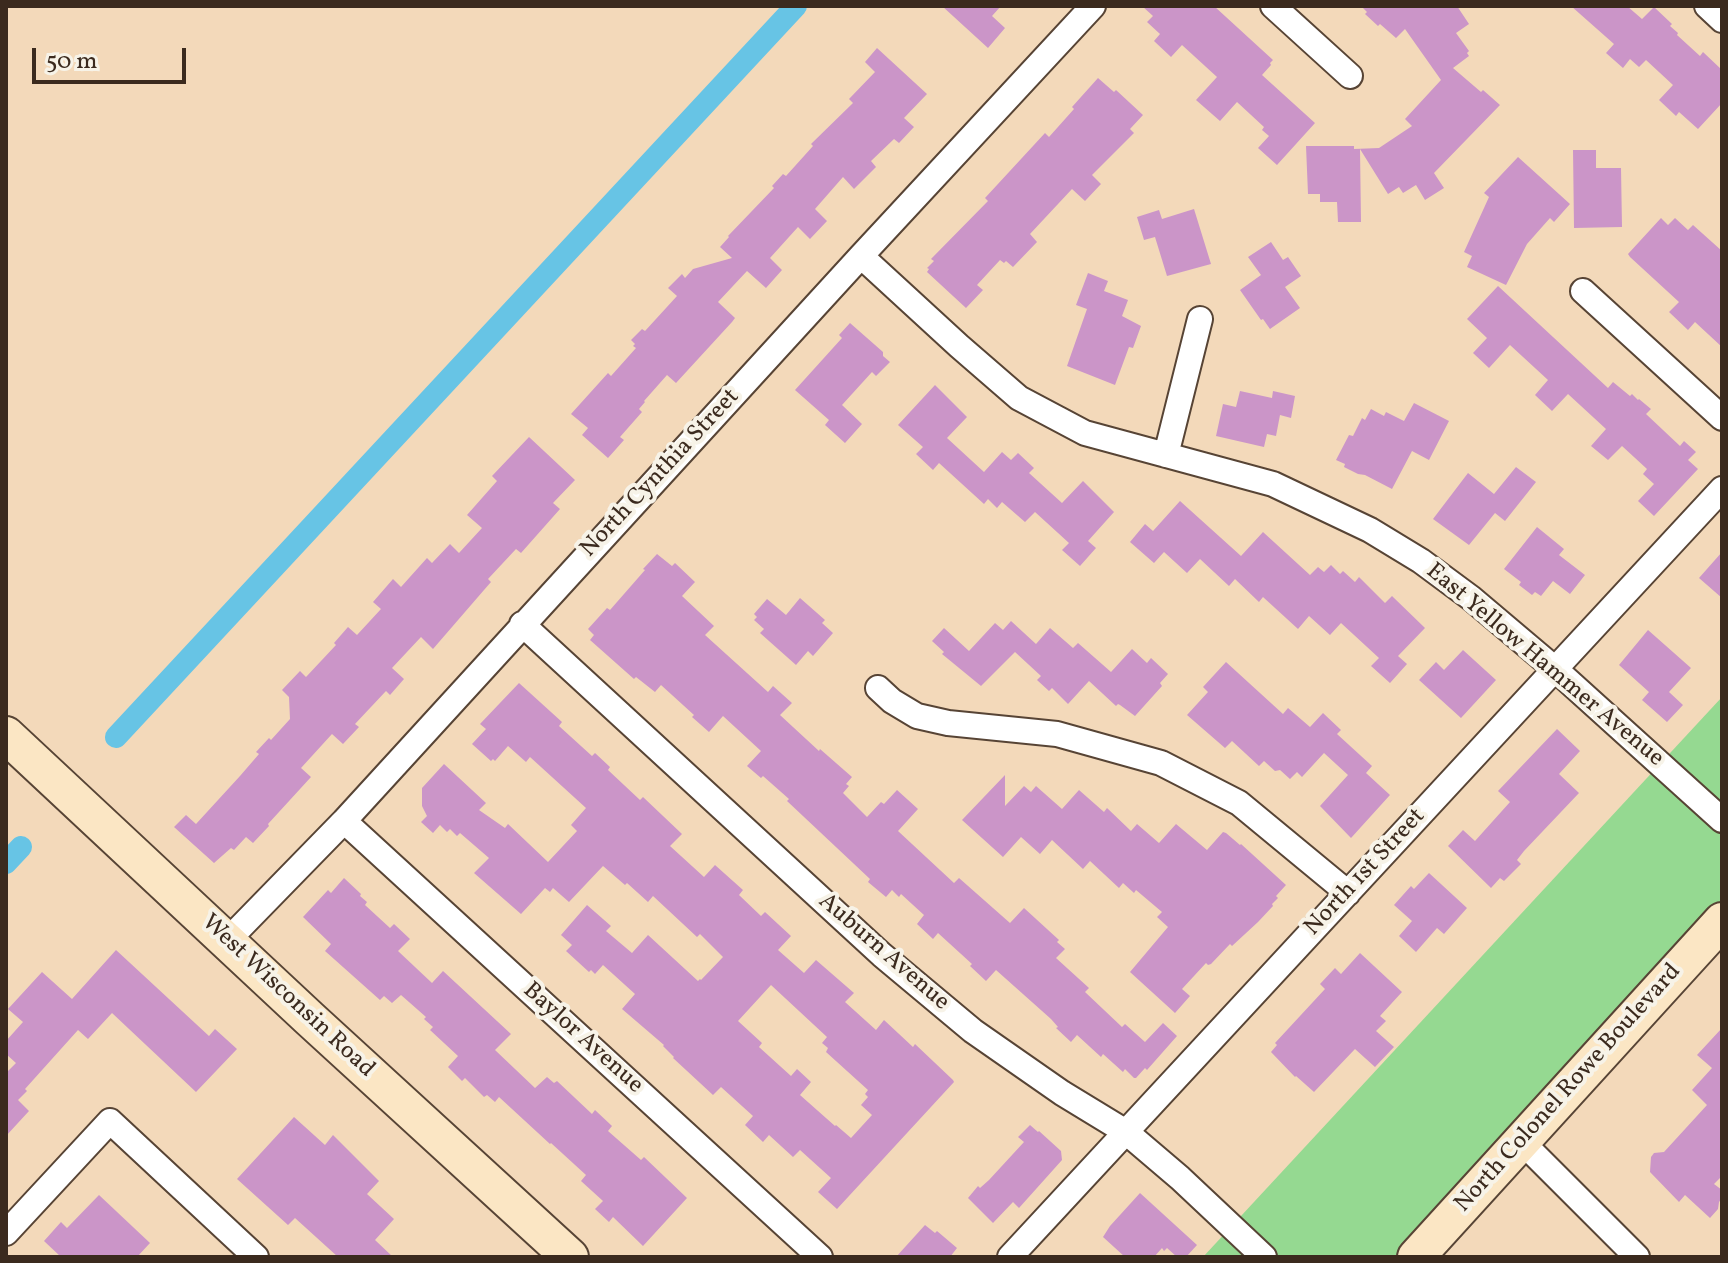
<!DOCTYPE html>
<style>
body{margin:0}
#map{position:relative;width:1728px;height:1263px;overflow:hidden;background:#f3d9ba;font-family:Vollkorn,serif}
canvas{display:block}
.frame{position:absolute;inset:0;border:8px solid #3b2a1e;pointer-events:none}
.scale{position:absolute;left:32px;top:48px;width:154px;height:36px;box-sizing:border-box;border:4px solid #3b2a1e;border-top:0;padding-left:10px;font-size:24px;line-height:28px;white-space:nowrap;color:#3b2a1e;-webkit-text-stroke:6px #f7f3e8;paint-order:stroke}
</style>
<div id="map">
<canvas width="1728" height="1263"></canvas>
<div class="frame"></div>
<div class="scale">50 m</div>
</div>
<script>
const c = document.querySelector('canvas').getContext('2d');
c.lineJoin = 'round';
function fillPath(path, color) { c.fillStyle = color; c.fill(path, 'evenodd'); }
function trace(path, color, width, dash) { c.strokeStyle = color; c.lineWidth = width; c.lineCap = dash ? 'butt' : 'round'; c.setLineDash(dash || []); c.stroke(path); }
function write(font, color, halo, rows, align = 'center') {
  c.font = font + ' Vollkorn,serif'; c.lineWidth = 8; c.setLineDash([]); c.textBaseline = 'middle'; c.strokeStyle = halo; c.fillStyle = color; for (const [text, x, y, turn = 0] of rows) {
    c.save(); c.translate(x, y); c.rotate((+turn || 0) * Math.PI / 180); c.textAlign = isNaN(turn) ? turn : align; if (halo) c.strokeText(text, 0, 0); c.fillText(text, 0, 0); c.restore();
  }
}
fillPath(new Path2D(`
 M1722 697V911L1401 1257H1203Z`), '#95d991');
trace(new Path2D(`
 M116 737 796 6
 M6 863 21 847`), '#67c4e5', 22);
fillPath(new Path2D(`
 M942 6H1001L992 16 1005 28 988 48Z
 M1142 6H1214L1273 60 1270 63 1271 65 1262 75 1315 123 1277 165 1258 148 1269 136 1262 130 1264 127 1237 102 1220 121 1196 100 1217 77 1182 45 1171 57 1154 41 1160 34 1147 22 1153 16Z
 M1361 6H1457L1469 24 1456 33 1469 51 1467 53 1469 56 1453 68 1481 92 1483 90 1500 105 1434 173 1444 188 1425 200 1416 185 1403 193 1399 187 1388 194 1360 149 1361 222H1338L1337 202H1320V194H1308L1306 146H1354V149L1379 148 1412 126 1405 119 1441 80 1405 29 1396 38 1380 24 1378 26 1365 14 1367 12Z
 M1571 6H1627L1642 19 1654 7 1672 24 1670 26 1678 33 1677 35 1700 56 1703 52 1722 70V103L1698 129 1679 112 1676 116 1659 100 1673 85 1646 60 1639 67 1630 59 1623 68 1606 53 1614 44Z
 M877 48 927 94 904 118 914 127 899 143 894 139 871 161 876 167 854 189 843 177 815 209 827 221 810 239 798 227 770 258 782 270 766 288 747 271 718 302 735 318 732 322 676 383 667 375 644 401 645 402 639 409 642 412 620 437 624 440 608 458 582 435 588 428 571 414 608 373 611 376 636 348 633 346 635 344 631 340 642 329 645 331 677 296 668 288 682 274 685 278 693 269 732 258 720 247 729 237 728 236 774 188 772 186 783 174 786 176 813 146 811 144 853 103 849 99 875 72 865 62Z
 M1098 78 1114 92 1116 90 1143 115 1130 129 1134 133 1092 175 1101 184 1085 201 1072 189 1030 234 1037 242 1013 267 1006 261 1004 263 1000 260 977 285 983 290 966 308 927 272 929 269 927 268 934 261 931 259 988 201 985 198 1045 133 1049 137 1074 109 1072 107Z
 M1573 150H1596V168H1621L1622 227 1574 228Z
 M1518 157 1570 204 1554 222 1550 218 1527 244 1506 285 1467 267 1472 256 1464 252 1489 197 1484 193Z
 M1194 209 1211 264 1167 276 1155 237 1144 240 1137 217 1159 210 1162 219Z
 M1661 218 1668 225 1675 218 1688 230 1693 225 1722 251V347L1695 322 1688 330 1669 312 1679 302 1630 257 1628 254Z
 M1271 242 1283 260 1288 257 1301 276 1285 287 1300 308 1270 329 1263 319 1261 320 1240 290 1261 275 1248 257Z
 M1088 273 1108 281 1104 291 1128 300 1122 316 1141 326 1133 348 1129 347 1115 385 1067 366 1087 309 1076 305Z
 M1498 286 1608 388 1613 382 1630 396 1632 394 1638 400 1639 399 1651 409 1646 414 1680 446 1684 441 1696 452 1688 460 1698 469 1654 516 1638 501 1654 484 1643 474 1647 469 1622 446 1608 460 1591 446 1606 429 1568 394 1552 411 1535 395 1548 380 1510 345 1489 368 1473 353 1487 338 1467 319Z
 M850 323 883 352V356L890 362 876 376 872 372 842 405 862 424 845 443 825 425 829 420 795 390 842 338 839 335Z
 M935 385 967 417 947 438 984 472 1002 452 1011 460 1018 453 1034 468 1029 473 1062 503 1083 481 1114 512 1088 541 1096 548 1080 566 1062 550 1069 543 1035 512 1025 522 1002 502 997 508 988 499 984 504 939 463 933 470 916 454 923 447 898 425Z
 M1240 391 1272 398 1273 391 1295 396 1291 418 1280 415 1276 436 1267 434 1264 447 1216 436 1223 404 1236 407Z
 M1414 403 1449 421 1429 460 1412 451 1392 489 1365 475 1358 474 1344 467 1345 464 1336 460 1349 435 1353 436 1362 418 1365 420 1371 409 1384 416 1386 412 1404 421Z
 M529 437 575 480 553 503 560 509 521 553 516 549 488 579 491 582 484 590 433 649 421 637 392 668 404 679 390 695 386 691 355 724 359 727 343 744 332 734 301 768 311 777 268 824 269 826 253 843 246 837 234 850 231 848 214 863 174 827 186 815 196 824 240 776 259 754 256 752 269 738 271 740 290 719 289 697 282 690 300 671 306 677 336 645 334 643 348 627 357 635 381 609 373 602 393 579 401 587 427 558 432 563 450 544 459 553 482 528 467 515 497 481 492 476Z
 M1516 467 1536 482 1505 521 1495 513 1469 545 1433 519 1468 473 1494 494Z
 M1180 501 1241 556 1263 532 1310 575 1318 567 1324 572 1331 565 1340 574 1343 571 1355 582 1359 577 1385 603 1392 596 1425 628 1398 656 1407 664 1390 683 1371 666 1379 658 1341 623 1330 635 1309 616 1298 629 1263 597 1259 602 1235 579 1229 586 1200 559 1187 573 1164 552 1154 563 1130 542 1145 524 1153 531Z
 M1537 527 1564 549 1559 555 1585 575 1570 594 1553 581 1541 596 1535 592 1532 595 1519 585 1521 582 1504 569Z
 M1722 552V598L1699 578Z
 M657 554 672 566 675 563 695 582 682 596 714 626 705 635 768 692 773 686 792 703 780 715 819 751 820 749 852 777 846 784 849 786 843 793 867 817 881 802 884 804 897 790 918 809 898 831 954 883 959 878 1010 923 1024 908 1059 940 1057 942 1065 949 1056 958 1089 988 1085 992 1122 1027 1125 1024 1145 1042 1163 1023 1177 1036 1147 1070 1145 1068 1136 1078H1134L1125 1069 1123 1072 1103 1054 1101 1057 1077 1035 1071 1042 1056 1028 1058 1027 1051 1019 996 970 986 981 970 966 972 964 938 933 933 939 917 924 924 915 901 894 899 897 892 890 886 897 868 882 870 879 787 801 789 799 763 776 761 778 747 766 761 751 723 716 709 732 692 717 694 715 661 685 655 692 636 677 634 679 590 640 594 635 588 629 607 608 610 610 645 570 643 569Z
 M800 598 825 620 822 623 833 633 813 656 808 651 796 665 760 633 764 629 754 620 757 617 754 614 767 599 786 615Z
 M1011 621 1036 644 1050 628 1073 648 1078 643 1111 672 1132 649 1147 663 1151 658 1168 674 1160 683 1162 686 1135 716 1120 705 1118 704 1116 706 1089 681 1068 704 1052 688 1049 691 1037 680 1041 676 1015 652 981 686 942 654 944 652 932 641 944 628 969 651 995 623 1003 630Z
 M1648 630 1691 668 1669 692 1683 705 1667 722 1642 700 1649 692 1619 665Z
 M1463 650 1496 680 1461 718 1419 680 1436 662 1444 670Z
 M1226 662 1283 714 1288 708 1310 727 1323 713 1341 730 1337 734 1372 766 1366 773 1390 795 1351 838 1320 806 1348 775 1324 753 1302 777 1297 772 1290 779 1280 770 1275 771 1264 761 1259 766 1232 741 1225 748 1187 715 1208 692 1203 687Z
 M519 683 562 722 559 726 592 756 595 753 610 767 608 770 640 800 643 797 682 834 670 846 704 877 715 865 743 890 739 895 761 916 765 912 791 936 778 950 804 973 816 960 854 993 845 1002 876 1030 884 1020 913 1047 915 1044 953 1080 954 1082 837 1209 818 1192 831 1178 800 1150 793 1157 769 1135 763 1142 745 1125 753 1116 721 1087 713 1095 673 1058 674 1057 663 1046 664 1045 622 1009 635 994 603 965 595 974 591 970 589 972 566 951 572 945 561 935 587 905 611 926 606 931 632 953 648 935 698 981 700 979 701 980 723 957 700 934 697 937 653 896 648 902 627 883 625 885 603 866 569 902 553 888 550 892 545 888 521 914 474 873 489 858 460 833 457 836 450 829 447 832 440 825 433 833 421 822 427 816 422 806V788L444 764 486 803 479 810 505 828 508 824 548 862 577 831 571 825 586 808 530 757 526 762 508 746 495 761 493 759 491 761 472 744 486 729 480 724ZM771 985 827 1037 822 1043 828 1048 826 1052 868 1090 865 1094 868 1097 861 1105 872 1115 851 1138 836 1125 835 1126 800 1095 811 1082 797 1069 791 1076 759 1047 762 1043 738 1021Z
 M1557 729 1580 751 1559 774 1579 793 1524 851 1517 860 1521 864 1504 881 1500 878 1491 888 1448 846 1463 830 1475 841 1510 802 1498 791Z
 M1005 775V806L1024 786 1031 792 1036 786 1062 809 1079 790 1104 812 1107 808 1131 831 1137 824 1159 843 1176 824 1207 850 1223 832 1226 833 1240 845 1241 844 1286 885 1276 896 1278 898 1272 904 1273 906 1258 922 1232 946 1230 944 1211 964 1208 965 1206 963 1182 989 1190 996 1175 1013 1130 972 1168 927 1157 917 1162 912 1136 890 1134 893 1123 883 1119 888 1090 861 1083 869 1052 840 1040 854 1021 837 1003 857 962 820Z
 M1429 873 1467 908 1444 934 1437 928 1416 952 1399 936 1412 921 1394 905 1411 886 1414 889Z
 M344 878 361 894 360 896 367 902 365 905 390 928 394 924 410 939 398 951 432 983 443 971 511 1034 495 1050 535 1088 547 1077 554 1083 557 1081 592 1114 595 1110 612 1126 608 1131 641 1160 644 1157 687 1198 643 1246 613 1217 609 1222 595 1209 603 1201 581 1181 586 1175 551 1143 550 1144 499 1097 495 1102 487 1095 484 1097 465 1078 462 1081 448 1067 458 1056 430 1030 433 1027 424 1019 426 1017 401 995 392 1003 384 996 380 1000 325 951 331 944 303 917 328 890 331 893Z
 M116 950 209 1036 215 1029 237 1049 196 1092 112 1013 88 1039 78 1030 25 1089 27 1091 18 1100 29 1111 6 1136V1073L16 1063 6 1054V1041L23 1022 8 1009 42 972 72 999Z
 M1360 953 1402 992 1380 1016 1386 1021 1376 1031 1394 1047 1375 1067 1355 1049 1314 1092 1296 1076 1295 1077 1271 1052 1277 1045 1275 1043 1325 989 1320 984 1335 968 1341 974Z
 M1722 1028V1176L1714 1184 1722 1190V1198L1719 1202 1718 1209 1710 1218 1685 1195 1679 1202 1650 1172 1651 1157 1654 1153 1664 1152 1707 1105 1692 1090 1712 1068 1697 1055Z
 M294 1117 325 1145 333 1135 379 1181 367 1194 394 1219 375 1240 393 1257H338L295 1218 288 1225 237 1179Z
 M1030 1125 1038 1132 1039 1131 1061 1151 1062 1160 1019 1208 1013 1202 993 1223 968 1198 978 1186 980 1188 989 1180 1024 1142 1018 1137Z
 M1140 1193 1197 1245 1186 1257H1177L1167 1248 1164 1251 1162 1248 1154 1257H1125L1103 1237 1110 1226Z
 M99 1195 150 1243 137 1257H61L44 1241 61 1222 67 1228Z
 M925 1225 935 1233 937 1231 957 1248 950 1257H896Z`), '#cb95c8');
const street = new Path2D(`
 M1273 6 1350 76
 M1707 6 1722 20
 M861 256 959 346 1019 398 1085 433 1273 484 1370 530 1421 561 1471 598 1555 669 1722 820
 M1583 291 1722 418
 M1166 455 1200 319
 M522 624 882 955 973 1031 1062 1093 1126 1132 1180 1178 1264 1257
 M878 688 892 701 917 716 948 723 1057 734 1161 763 1239 803 1348 893
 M344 821 820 1257
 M227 941 344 821 861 256 1093 6
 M1521 1141 1637 1257
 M6 1233 110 1121 256 1257
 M1010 1257 1722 489`);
const secondary = new Path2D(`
 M6 735 309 1018 570 1257
 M1416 1257 1722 921`);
trace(street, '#574435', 28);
trace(secondary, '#574435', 40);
trace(street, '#fff', 24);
trace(secondary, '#fbe6c4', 36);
write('24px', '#3b2a1e', '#f7f3e8', [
 ["North Cynthia Street",661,474,-47],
 ["East Yellow Hammer Avenue",1544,666,40],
 ["North 1st Street",1366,873,-47],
 ["Auburn Avenue",883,953,41],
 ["West Wisconsin Road",287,997,43],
 ["Baylor Avenue",582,1039,42],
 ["North Colonel Rowe Boulevard",1569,1089,-48]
]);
</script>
